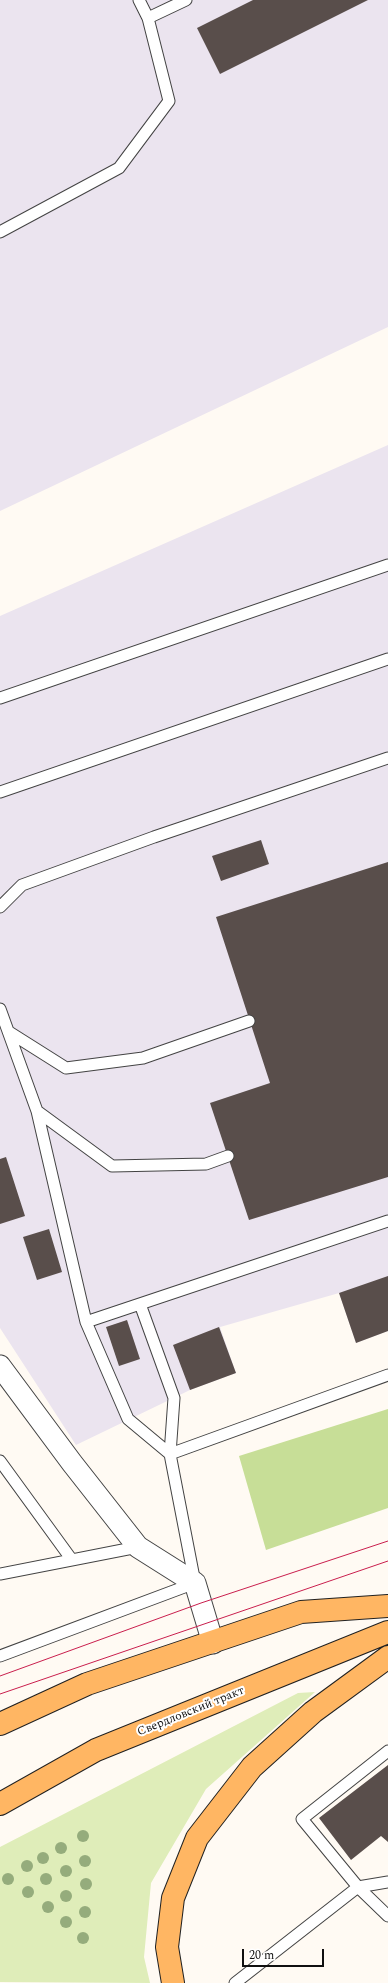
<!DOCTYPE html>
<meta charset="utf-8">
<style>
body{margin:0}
#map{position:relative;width:388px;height:1983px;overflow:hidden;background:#fffaf3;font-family:Spectral,serif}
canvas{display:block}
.scale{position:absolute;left:242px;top:1949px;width:82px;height:18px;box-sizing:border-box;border:2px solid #101010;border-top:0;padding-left:5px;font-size:12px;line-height:14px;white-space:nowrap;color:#101010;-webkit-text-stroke:3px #fff;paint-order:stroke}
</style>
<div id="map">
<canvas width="388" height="1983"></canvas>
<div class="scale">20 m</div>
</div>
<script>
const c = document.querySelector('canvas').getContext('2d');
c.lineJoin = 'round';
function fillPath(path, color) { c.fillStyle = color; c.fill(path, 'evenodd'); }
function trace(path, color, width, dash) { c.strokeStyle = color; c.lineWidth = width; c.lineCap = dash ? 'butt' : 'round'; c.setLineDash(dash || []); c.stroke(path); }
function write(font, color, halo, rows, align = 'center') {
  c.font = font + ' Spectral,serif'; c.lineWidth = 4; c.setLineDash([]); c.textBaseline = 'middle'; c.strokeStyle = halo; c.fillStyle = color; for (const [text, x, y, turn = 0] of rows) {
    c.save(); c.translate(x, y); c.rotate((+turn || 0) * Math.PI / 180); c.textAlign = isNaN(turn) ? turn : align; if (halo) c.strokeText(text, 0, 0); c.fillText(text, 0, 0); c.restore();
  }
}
fillPath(new Path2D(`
 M0 0H388V327L0 511Z
 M388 445V1331L356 1343 339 1293 220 1327 236 1373 190 1390 76 1445 0 1328V616Z`), '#ebe4ef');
fillPath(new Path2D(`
 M315 1692 206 1789 151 1883 144 1957 150 1983 0 1982V1847L298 1693Z`), '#dfedb9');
fillPath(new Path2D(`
 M388 1409V1508L266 1550 239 1456Z`), '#c7de97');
fillPath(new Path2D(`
 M253 0H368L220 74 197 28Z
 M261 840 269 864 221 881 212 856Z
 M388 862V1177L249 1220 210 1103 270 1083 216 917Z
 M6 1157 25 1216 0 1224V1159Z
 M49 1229 62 1272 37 1280 23 1237Z
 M388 1276V1331L356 1343 339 1293Z
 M127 1320 140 1359 119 1366 106 1327Z
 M219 1327 236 1373 190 1390 173 1345Z
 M388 1765V1842L381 1836 351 1860 319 1818Z`), '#594e4b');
const lane = new Path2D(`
 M139 0 148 18
 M0 232 119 168 169 101 148 18 186 0
 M0 698 388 565
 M0 792 388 659
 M0 907 22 885 154 837 388 758
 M0 1009 37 1111 86 1322 128 1419 170 1454
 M9 1032 66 1068 143 1058 249 1021
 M37 1111 112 1166 206 1164 228 1156
 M86 1322 388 1221
 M170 1454 388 1375
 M0 1461 72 1560
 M0 1574 138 1547
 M0 1656 195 1583 170 1454 174 1398 140 1304
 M388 1751 302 1819 358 1887 388 1882
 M235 1983 358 1887 388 1916`);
const street = new Path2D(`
 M0 1366 72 1463 138 1547 195 1583 213 1643`);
const primary = new Path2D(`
 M0 1724 87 1684 301 1612 388 1606
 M0 1804 96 1750 388 1632
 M173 1983 167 1947 173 1898 197 1838 252 1767 313 1712 388 1657`);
trace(lane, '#434343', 13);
trace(street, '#434343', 23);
trace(primary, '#212121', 24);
trace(lane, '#fff', 11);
trace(street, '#fff', 21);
trace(primary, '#ffb663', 22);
trace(new Path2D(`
 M0 1676 201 1603 388 1541
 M0 1694 388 1561`), '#c91e4d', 1);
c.fillStyle = '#95ac7c';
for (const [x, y] of [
 [83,1836],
 [61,1848],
 [43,1858],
 [85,1861],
 [27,1866],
 [66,1871],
 [8,1879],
 [46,1879],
 [86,1884],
 [28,1892],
 [66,1896],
 [48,1907],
 [85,1912],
 [66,1922],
 [83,1938]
]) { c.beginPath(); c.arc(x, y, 6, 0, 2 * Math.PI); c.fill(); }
write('12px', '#101010', '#fff', [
 ["Свердловский тракт",191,1712,-22]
]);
</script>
